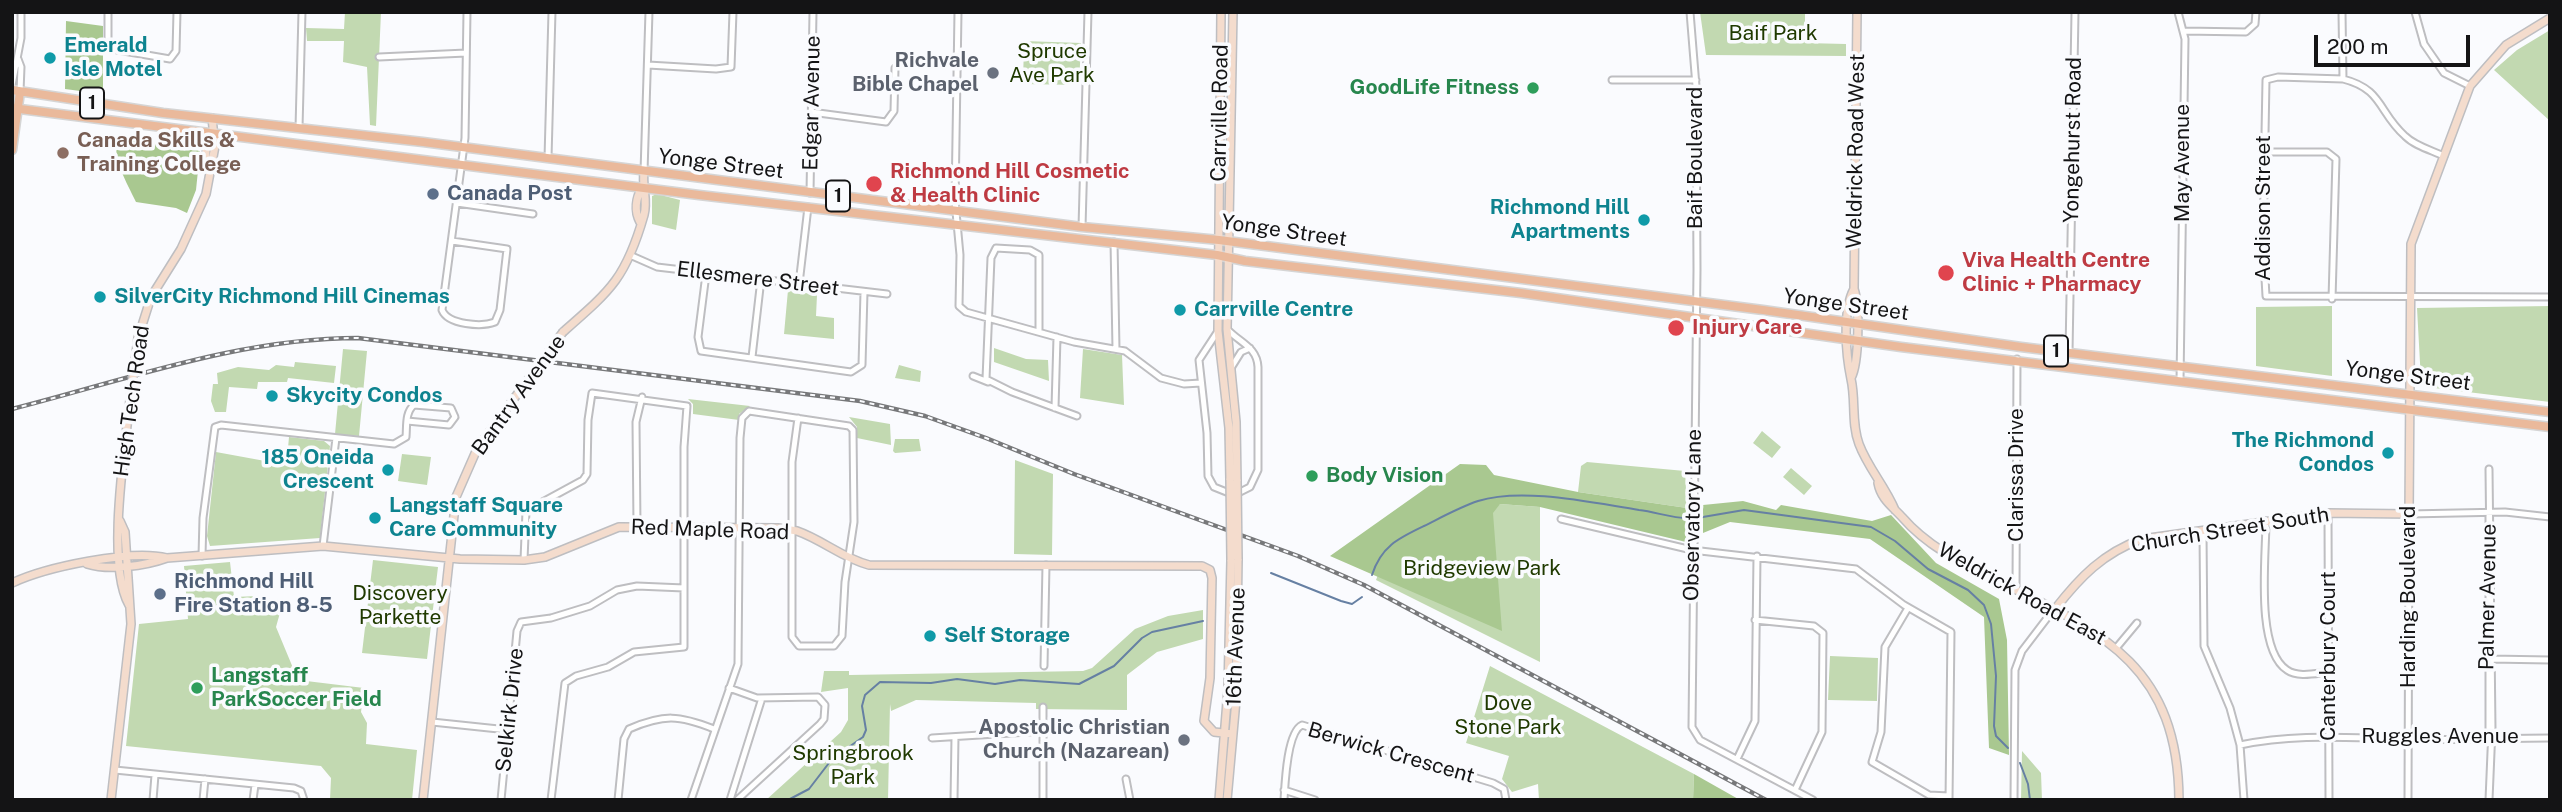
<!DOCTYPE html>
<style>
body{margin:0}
#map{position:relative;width:2562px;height:812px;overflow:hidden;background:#fafbfe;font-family:"Public Sans",sans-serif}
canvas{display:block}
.frame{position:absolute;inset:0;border:14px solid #141415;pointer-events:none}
.scale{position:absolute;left:2314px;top:35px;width:156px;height:32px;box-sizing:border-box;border:4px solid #141415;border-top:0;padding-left:9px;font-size:21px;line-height:24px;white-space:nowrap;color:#141415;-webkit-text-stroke:5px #fafbfe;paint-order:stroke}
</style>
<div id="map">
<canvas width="2562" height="812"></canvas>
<div class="frame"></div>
<div class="scale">200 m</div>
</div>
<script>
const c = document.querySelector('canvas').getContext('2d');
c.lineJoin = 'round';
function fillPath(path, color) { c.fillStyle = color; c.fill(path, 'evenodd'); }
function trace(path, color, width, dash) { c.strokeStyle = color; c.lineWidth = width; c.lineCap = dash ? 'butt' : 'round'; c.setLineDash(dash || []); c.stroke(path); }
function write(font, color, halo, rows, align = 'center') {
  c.font = font + ' "Public Sans",sans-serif'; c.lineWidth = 7; c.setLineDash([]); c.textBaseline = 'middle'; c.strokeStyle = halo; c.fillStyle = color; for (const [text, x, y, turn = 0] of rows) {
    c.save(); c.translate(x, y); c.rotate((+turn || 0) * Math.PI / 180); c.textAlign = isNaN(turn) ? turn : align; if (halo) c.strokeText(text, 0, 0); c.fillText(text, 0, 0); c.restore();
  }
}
fillPath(new Path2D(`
 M345 12H381L376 126 370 125 367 67 343 62 344 41H307L306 28 344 29Z
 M1700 12H1805V43L1846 44V56L1706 55Z
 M2550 30V121L2494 70 2517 50Z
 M1024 41 1081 43 1079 85 1023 84Z
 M657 194 680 200 676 230 652 224V196Z
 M788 290 817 295 816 316 834 318V339L784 334Z
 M2332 306V376L2256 366V307Z
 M2550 306V402L2426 387 2421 381 2417 308Z
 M994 348 1026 359 1048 360 1049 381 994 362Z
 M343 349 367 351 359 436 335 434Z
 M1083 349 1122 355 1124 405 1080 398Z
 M295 362 336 366 334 383 288 378 287 382H258L257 389 229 387 226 412H215L211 401 213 384H218L217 373 238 367 269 370 276 365 294 367Z
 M899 365 921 371 920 382 895 378Z
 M688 399 750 406 739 414V420L693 414V404Z
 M849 417 890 424 891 445 857 438V427Z
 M1762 431 1781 447 1772 458 1753 443Z
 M289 437 324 441 330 446 320 538 210 546 207 536 216 452 276 463 287 459Z
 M895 439H919L921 451 895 453 893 451Z
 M402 454 431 457 427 485 398 481Z
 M1015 460 1053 474 1052 555 1014 554Z
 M1587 462 1685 471 1687 508 1578 492 1581 466Z
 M1791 468 1812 486 1804 495 1783 477Z
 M1500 504 1540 507V662L1376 580 1386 554Z
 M373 560 438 567 427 659 362 653Z
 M230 562 234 597 258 596 283 602 276 627 298 680 364 688 361 712 367 723 366 744 417 750 412 800H330L331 778 321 766 126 746 139 624 188 619 184 566Z
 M1203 610V639L1157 652 1127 675V710L1036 709V703L916 700 891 711 890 704 888 800H766L841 732 848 720V688L821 692 824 671H849V675L1083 671 1092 668 1135 629 1168 616Z
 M1830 656 1878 658 1877 701 1828 700Z
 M1490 666 1694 774 1693 800H1539L1538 784 1512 792 1502 779 1509 756 1466 743Z
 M2022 751 2041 773 2042 800H2021Z`), '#c2d9b1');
fillPath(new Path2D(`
 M66 21 103 26V94L65 89Z
 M116 137 200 151 196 190 187 213 176 208 136 202C126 181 114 162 116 137Z
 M1460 464 1486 465 1494 475 1578 492 1687 508 1686 542 1540 507 1500 504 1493 513 1502 631 1330 556Z
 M1743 501 1776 510 1781 505 1872 521 1891 515 1936 563 1999 599 2007 640 2009 755 1989 748 1984 617 1870 539 1730 522 1703 533V505Z
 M1694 774 1740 800H1693Z`), '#a9c890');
trace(new Path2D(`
 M1697 518 1744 510 1871 527 1895 541 1928 569 1968 590 1984 605 1991 624 1996 676 1994 726 1996 736 2008 748
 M1271 573 1341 601 1352 604 1362 597
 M1372 575C1381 546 1399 538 1424 526 1442 517 1460 507 1478 501 1523 487 1593 503 1639 510 1657 512 1673 519 1691 518
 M2020 763 2028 784 2030 800
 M788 800 809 789 832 759 863 737 866 730 862 706 865 695 880 682 931 683 957 679 995 684 1020 680 1079 684 1114 666 1142 638 1152 632 1203 621`), '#6680a3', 2);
const street = new Path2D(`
 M108 12V40L112 49 170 59 176 51 177 12
 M958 12 955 201 960 255 959 306 966 312 1074 342 1125 351 1161 378 1184 384 1201 383
 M1690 12 1696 86 1697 270 1692 727 1700 740 1813 800
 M2178 12 2185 39 2180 381
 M2342 12 2343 79C2383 89 2378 112 2405 136 2415 146 2431 150 2444 156
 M2415 12 2424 44 2444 73 2470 86
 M2184 31 2246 32 2255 24 2256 12
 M379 57 466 53
 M18 59 21 67 20 92
 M648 65 716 69 731 67 733 12
 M2343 79 2278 77 2266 80 2263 243 2266 296 2550 297
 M1612 80H1696
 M12 85 21 38V12
 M811 112 886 122 894 111 895 68
 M299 128 302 12
 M2265 152H2327L2336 159 2332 299
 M548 158 552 12
 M644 172 649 12
 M810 193 813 12
 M457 203 533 214
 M1082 227 1088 12
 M452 241 507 249 500 310 495 322C482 327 448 325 442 310L465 138 467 12
 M1114 242 1116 349
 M632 256 657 267 887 294
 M706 274 698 337 701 351 851 372 862 365 864 292
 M799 284 808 207
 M1218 331 1199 360 1207 433 1208 476 1214 487 1234 495 1250 487 1258 470V367C1257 347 1240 343 1227 329
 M1039 332V255L1030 250 996 248 991 258 986 379 1012 392 1077 416
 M2069 353 2075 12
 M752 357 761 279
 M1231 368 1241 352 1250 348
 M973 376 988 382
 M1055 408 1057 337
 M2328 513 2329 800
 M2489 516V737
 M1561 519 1692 550 1856 569 1904 605 1951 632 1949 800
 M2266 521C2266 556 2255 649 2287 670 2298 678 2317 673 2330 672
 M637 526 636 422 642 397
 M2203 533 2204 646 2230 708 2240 745 2244 800
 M323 546 336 438
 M202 556 203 518 215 427 221 425 394 444 406 437C407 426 405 412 414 405L451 408 455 417 449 425 407 421
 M524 560 526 511 583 480 587 474 588 420 592 393 687 406 684 447V647L634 652 608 667 576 676 565 683 551 800
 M2016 590 2017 359
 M1908 608 1885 647 1881 732 1872 762 1929 795 1949 796
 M1755 620 1814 626 1823 633 1822 732 1795 790
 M2117 647 2137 623
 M2490 659 2550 660
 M1044 666 1046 565
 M729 688 757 698 818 697 825 705 824 719 820 724 737 800
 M1043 707V800
 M432 722 508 730
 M932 738 1044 731
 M2240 745C2295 733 2349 738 2405 739 2453 741 2502 738 2550 738
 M1737 759 1755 721 1757 556
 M115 770 294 788 301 791 304 800
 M1126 779 1130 800
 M1284 790 1315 800
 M153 800 155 775
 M203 800 205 779
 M253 800 255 785
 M501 800 517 631 521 622 551 618 590 606 617 590 637 586 684 588
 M618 800 624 739 629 729C664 714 679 715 714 729
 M691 800 738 664 740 438 742 418 749 411 849 426 853 430 854 522 845 582 842 636 834 646H799L792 637V462L798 418
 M730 800 762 698
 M954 800 955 737
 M1284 800C1285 783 1287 732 1302 725L1493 783 1504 789 1506 800
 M2014 800 2015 670 2022 651 2054 609
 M2408 800 2409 514 2505 512 2550 517
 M2489 800 2492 728 2489 469`);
const secondary = new Path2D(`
 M1221 12 1218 331 1229 428 1230 480
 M1233 12 1227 329 1236 422 1237 481
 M210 169C203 158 206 144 212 133
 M640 222C634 211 636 198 642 187
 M1854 289C1842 311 1846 355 1851 379 1856 400 1851 423 1859 444 1868 468 1885 486 1895 510
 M563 332C611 290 626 278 644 215 648 201 642 186 644 172
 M138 338 151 297 181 249 206 194 215 146 212 118
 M1851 378C1859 363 1860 306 1854 289L1857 12
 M1878 483C1881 499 1892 506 1902 517 1927 546 1960 562 1994 579 2100 631 2178 664 2179 800
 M87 564C109 571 145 566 167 558L323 546 460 559 524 560 545 557 619 527 778 528 797 531C823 540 842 558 869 565L1202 566 1210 570 1212 578 1210 678 1204 721 1214 732 1233 734
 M12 583C46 567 131 549 167 558
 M129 605C106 565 125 448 130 400
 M2055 609C2080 577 2103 553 2142 539L2328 513 2409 514 2411 244 2470 86 2506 45 2550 18
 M111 800 131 624 125 532 120 521
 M423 800 456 497 477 449 524 385
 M1219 800 1228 689 1231 560
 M1227 800 1236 700 1238 559`);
const primary = new Path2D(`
 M12 90 163 113 423 142 1082 227 1219 240 1763 310 2021 347 2550 412
 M12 108 699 195 1217 255 1245 261 1521 293 1901 347 2550 427
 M12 150 20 92`);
trace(street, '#bebec1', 9);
trace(secondary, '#bebec1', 10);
trace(primary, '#d5d5d5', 11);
trace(street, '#fff', 5);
trace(secondary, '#f4dccd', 7);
trace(primary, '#eab99b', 8);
const rail = new Path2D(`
 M12 409C126 380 240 338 358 338L860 401 925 416 986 438 1074 474 1298 556 1364 585 1766 800`);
trace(rail, '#77787a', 4.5);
trace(rail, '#fafbfe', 2, [5]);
const secondaryBridge = new Path2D(`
 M524 385 563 332
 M130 400 138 338
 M1230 480 1231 560
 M1237 481 1238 559`);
trace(secondaryBridge, '#bebec1', 10, []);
trace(secondaryBridge, '#f4dccd', 7);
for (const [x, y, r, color] of [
 [50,58,7,"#0f9aa8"],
 [993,73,7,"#6b7280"],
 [1533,88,7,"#2e9e5b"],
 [63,153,7,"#8d6e63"],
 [874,184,9,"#e0444e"],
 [433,194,7,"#5c6f8a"],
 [1644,220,7,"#0f9aa8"],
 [1946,273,9,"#e0444e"],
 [100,297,7,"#0f9aa8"],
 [1180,310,7,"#0f9aa8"],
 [1676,328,9,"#e0444e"],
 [272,396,7,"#0f9aa8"],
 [2388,453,7,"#0f9aa8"],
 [388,470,7,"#0f9aa8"],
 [1312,476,7,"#2e9e5b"],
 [375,518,7,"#0f9aa8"],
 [160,594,7,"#5c6f8a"],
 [930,636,7,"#0f9aa8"],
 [197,688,7,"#2e9e5b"],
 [1184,740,7,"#6b7280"]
]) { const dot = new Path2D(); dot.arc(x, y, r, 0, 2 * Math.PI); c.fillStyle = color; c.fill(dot); trace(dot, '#fafbfe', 2.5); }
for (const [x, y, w] of [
 [92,103,24],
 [838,196,24],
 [2056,351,24]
]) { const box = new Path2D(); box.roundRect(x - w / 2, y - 15.5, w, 31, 5); c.fillStyle = '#fafbfe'; c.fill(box); trace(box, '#141415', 2); }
write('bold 19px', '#141415', null, [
 ["1",92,103],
 ["1",838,196],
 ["1",2056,351]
]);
write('21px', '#203a00', '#fafbfe', [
 ["Baif Park",1773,34],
 ["Spruce",1052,52],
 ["Ave Park",1052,76],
 ["Bridgeview Park",1482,569],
 ["Discovery",400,594],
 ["Parkette",400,618],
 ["Dove",1508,704],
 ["Stone Park",1508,728],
 ["Springbrook",853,754],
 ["Park",853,778]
]);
write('bold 21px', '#0d838f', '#fafbfe', [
 ["Emerald",64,46],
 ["Isle Motel",64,70],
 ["Richmond Hill",1630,208,"right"],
 ["Apartments",1630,232,"right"],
 ["SilverCity Richmond Hill Cinemas",114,297],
 ["Carrville Centre",1194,310],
 ["Skycity Condos",286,396],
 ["The Richmond",2374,441,"right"],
 ["Condos",2374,465,"right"],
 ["185 Oneida",374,458,"right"],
 ["Crescent",374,482,"right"],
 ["Langstaff Square",389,506],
 ["Care Community",389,530],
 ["Self Storage",944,636]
], 'left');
write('bold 21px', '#5b616d', '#fafbfe', [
 ["Richvale",979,61],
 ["Bible Chapel",979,85],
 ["Apostolic Christian",1170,728],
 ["Church (Nazarean)",1170,752]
], 'right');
write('bold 21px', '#27864d', '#fafbfe', [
 ["GoodLife Fitness",1519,88,"right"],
 ["Body Vision",1326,476],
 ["Langstaff",211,676],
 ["ParkSoccer Field",211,700]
], 'left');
write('21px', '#141415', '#fafbfe', [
 ["Edgar Avenue",812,103,-89],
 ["Carrville Road",1220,113,-89],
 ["Yongehurst Road",2073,140,-89],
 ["Weldrick Road West",1856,151,-89],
 ["Baif Boulevard",1696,158,-90],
 ["May Avenue",2183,163,-90],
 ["Yonge Street",721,164,7],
 ["Addison Street",2264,208,-90],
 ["Yonge Street",1284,231,8],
 ["Ellesmere Street",758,279,7],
 ["Yonge Street",1846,305,8],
 ["Yonge Street",2408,376,7],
 ["Bantry Avenue",519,395,-54],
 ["High Tech Road",132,401,-82],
 ["Clarissa Drive",2017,475,-90],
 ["Observatory Lane",1693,515,-89],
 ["Red Maple Road",710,530,2],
 ["Church Street South",2230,530,-9],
 ["Weldrick Road East",2022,594,29],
 ["Harding Boulevard",2409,597,-90],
 ["Palmer Avenue",2488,597,-89],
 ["16th Avenue",1236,647,-88],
 ["Canterbury Court",2329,656,-90],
 ["Selkirk Drive",510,710,-84],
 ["Ruggles Avenue",2440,737],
 ["Berwick Crescent",1391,753,16]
]);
write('bold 21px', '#785e54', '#fafbfe', [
 ["Canada Skills &",77,141],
 ["Training College",77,165]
], 'left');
write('bold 21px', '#be3a42', '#fafbfe', [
 ["Richmond Hill Cosmetic",890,172],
 ["& Health Clinic",890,196],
 ["Viva Health Centre",1962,261],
 ["Clinic + Pharmacy",1962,285],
 ["Injury Care",1692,328]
], 'left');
write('bold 21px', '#4e5e75', '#fafbfe', [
 ["Canada Post",447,194],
 ["Richmond Hill",174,582],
 ["Fire Station 8-5",174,606]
], 'left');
</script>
